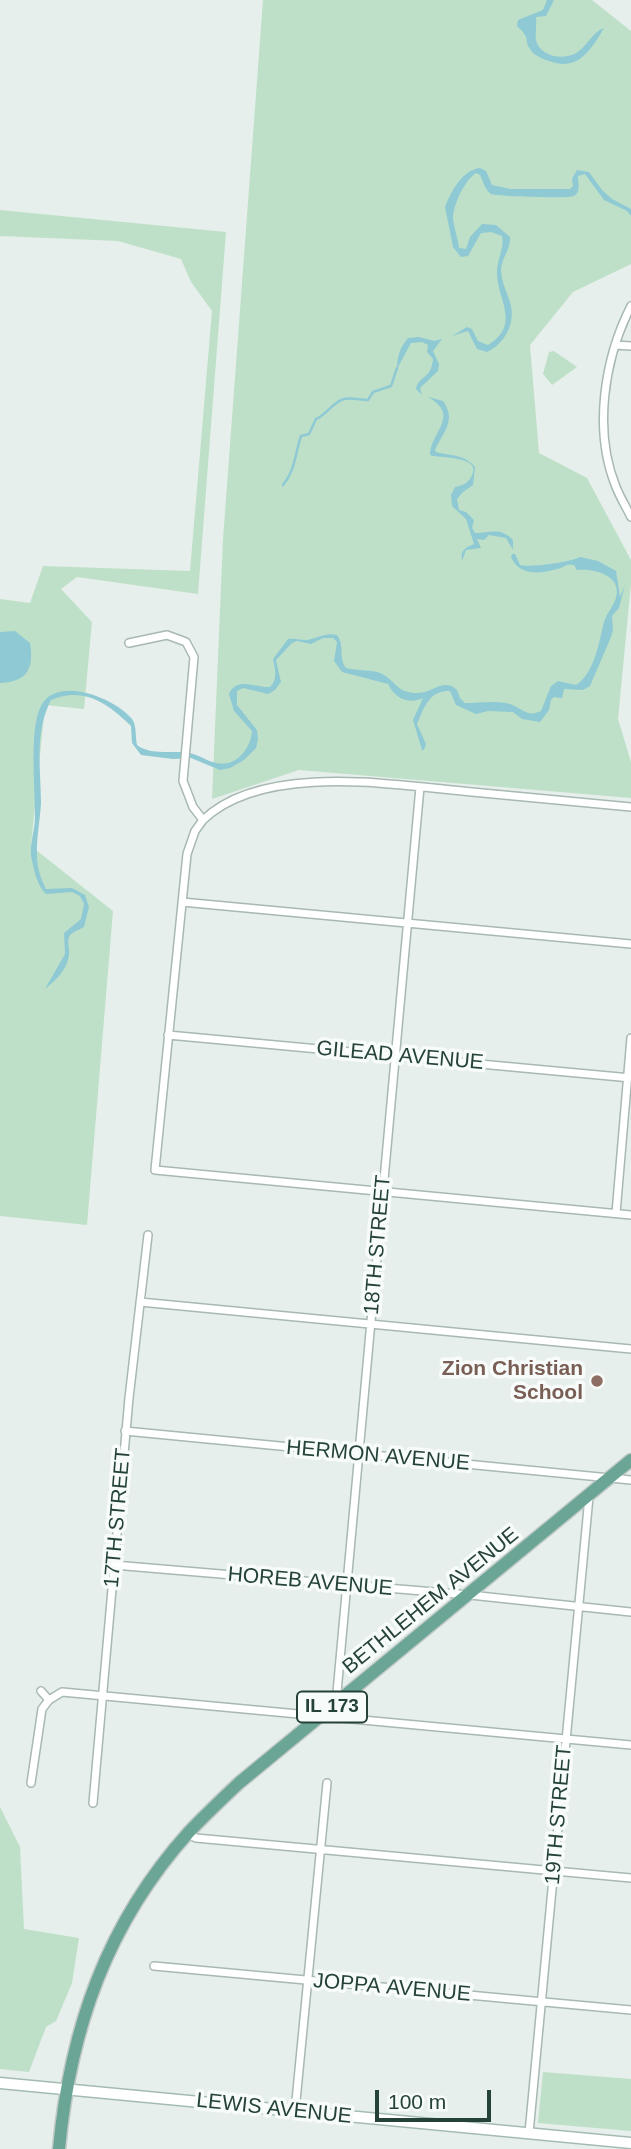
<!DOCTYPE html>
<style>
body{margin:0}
#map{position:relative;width:631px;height:2149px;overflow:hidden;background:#e6efeb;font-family:Helvetica,sans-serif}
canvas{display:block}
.scale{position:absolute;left:375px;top:2090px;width:116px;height:32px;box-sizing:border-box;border:4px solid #24423a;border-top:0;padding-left:9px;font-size:21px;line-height:24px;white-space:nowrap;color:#24423a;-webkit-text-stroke:5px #f7fbf9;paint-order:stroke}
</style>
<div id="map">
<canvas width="631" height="2149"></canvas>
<div class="scale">100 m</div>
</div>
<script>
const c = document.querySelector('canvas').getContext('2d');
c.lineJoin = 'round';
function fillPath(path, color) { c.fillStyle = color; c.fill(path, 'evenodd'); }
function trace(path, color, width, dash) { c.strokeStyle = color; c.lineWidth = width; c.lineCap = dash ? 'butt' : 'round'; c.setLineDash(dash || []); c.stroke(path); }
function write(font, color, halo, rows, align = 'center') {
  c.font = font + ' Helvetica,sans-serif'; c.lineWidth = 7; c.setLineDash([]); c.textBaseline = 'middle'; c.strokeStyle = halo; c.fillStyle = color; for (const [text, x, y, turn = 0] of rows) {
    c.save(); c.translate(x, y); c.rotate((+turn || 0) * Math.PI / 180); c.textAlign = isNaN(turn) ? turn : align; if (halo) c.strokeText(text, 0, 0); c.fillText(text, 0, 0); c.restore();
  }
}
fillPath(new Path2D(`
 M263 0H592L631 31V264L573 292 530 345 539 453 587 478 631 560V584L618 719 631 762V798L299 770 212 799 223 539Z
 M0 210 226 232 198 594 77 577 61 589 92 622 84 709 45 705 31 846 113 911 87 1225 0 1216V599L30 603 43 566 190 571 212 311 191 282 181 259 118 241 0 236Z
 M554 351 577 367 552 385 543 374 549 352Z
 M0 1807 20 1847 24 1929 79 1938 72 1983 56 2021 46 2027 29 2072 0 2069Z
 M543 2072 631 2079V2131L538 2123Z`), '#bfe0c8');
fillPath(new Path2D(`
 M547 0H554L546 16 536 17C537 24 535 33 536 40 540 58 567 61 579 51 588 44 593 32 604 28 591 50 578 72 549 61 543 59 533 55 530 49 523 38 532 40 517 26L518 20 543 10Z
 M480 168 486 171 492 185 510 189H570L573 186 572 179 577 170 589 172 602 190 612 199 631 209V216L627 211 604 200 585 174 578 176C578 184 581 192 574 196 568 199 495 196 491 194 485 190 483 181 480 175L476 173C464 181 453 205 453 219 454 228 458 238 459 248L466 249 470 237 482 224 496 225 510 237C511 249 502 257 501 269 501 283 508 293 511 306 515 325 504 344 487 352L477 349 468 331 452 336 467 327 472 329 478 341 488 345C521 325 498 301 497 274 496 261 505 248 502 236L491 232 481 233 468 256 461 257 453 247 445 207C451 192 462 170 480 168Z
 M419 337 434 341 442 339 433 351 439 364 438 371 420 388 422 395 416 389C419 375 431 380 433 359L427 352 428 345 422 342 411 343 397 369C397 357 400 347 408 338Z
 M428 397 443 401C457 421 443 432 435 450L436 452C451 456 464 454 475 467L473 485 463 492 457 499 459 510 466 512 474 520 472 528 475 533C491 533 500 527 513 540V550L506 538 489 535 484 540 477 539 481 548 466 550 462 561C460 550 465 548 474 544L466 519 452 506 451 495 455 487C461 486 466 484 470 479 487 454 437 459 430 455 431 431 461 416 428 397Z
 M512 554H515L520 565C529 568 572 562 580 557L598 561 616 571 620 597 625 585 619 608 612 616 613 630 611 637 590 686 583 690 564 689 562 698 554 697 551 700 549 710 540 722 522 719 513 712 488 711 476 714 456 705 450 691C429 690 424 708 417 724L426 744 424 750H422L413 720 423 698C408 705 395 698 388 684L342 672 334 661 337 642 333 638H323L311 644 297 641 292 643 276 660 281 682 275 690 268 694 243 688 237 691V705L257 730 258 739 256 748 244 760 230 768 220 770 191 758 173 759 141 755 132 743 131 726C108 704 85 686 51 700 34 733 41 767 41 803 40 821 36 839 37 857 37 868 41 879 46 889L72 888 85 895 89 907 84 927C79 930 71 932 69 937 67 942 70 950 69 955 67 970 56 980 45 989L65 954 64 933 81 919 84 904 80 896 72 892 46 894C37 886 33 867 31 855 30 842 35 830 35 817 36 791 27 719 45 700 65 678 117 700 132 719 137 726 135 736 137 745 151 756 174 750 190 753 199 755 207 761 216 763 235 768 251 749 252 731L234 711 229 694C237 676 255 688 270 687 278 679 275 669 273 659L288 639C295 638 300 640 307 640 319 638 325 632 337 635 345 645 338 658 346 668 357 671 375 669 384 675 397 683 398 693 417 693 432 694 443 677 457 690L460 698 465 703C478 703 497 700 510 704 522 708 527 718 541 711L551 686 558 681 576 685C593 675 599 644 603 626 605 616 611 609 615 601 625 576 595 568 577 570L574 565C566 563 565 567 557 569 540 574 519 576 511 557Z
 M15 631 30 643C34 668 28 682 0 683V632Z`), '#8ec9d4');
trace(new Path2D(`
 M283 485C295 471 295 454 301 436L309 434 316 419C326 415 333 402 344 399 350 397 361 400 368 400L373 392 391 386 397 368`), '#8ec9d4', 2.5);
const street = new Path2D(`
 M631 306C604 359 593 431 616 487 620 497 626 507 631 517
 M615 345 631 346
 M129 643 167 635 186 642 194 657 183 781 193 807 203 820 195 831 187 854 155 1170 631 1215
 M203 820C263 762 396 785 472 792 525 797 578 802 631 807
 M182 902 631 944
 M168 1035 631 1078
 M616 1213 631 1038
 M140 1302 631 1349
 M125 1431 631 1480
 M114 1565 470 1595 631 1612
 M41 1691 49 1700
 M336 1703 420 787
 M31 1783 42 1709 49 1700 62 1692 631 1745
 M93 1803 129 1398 148 1235
 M188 1834 196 1838 631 1878
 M154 1966 631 2010
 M295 2111 327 1783
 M529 2133 589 1497`);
const secondary = new Path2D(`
 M0 2083 631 2143`);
const primary = new Path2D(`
 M59 2149C70 2029 107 1923 189 1832 205 1815 222 1799 239 1783L631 1460`);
trace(street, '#a8b8b2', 10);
trace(secondary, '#a4bbb3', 13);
trace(primary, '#c2cac8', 15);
trace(street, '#fff', 7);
trace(secondary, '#fff', 10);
trace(primary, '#6aa596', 12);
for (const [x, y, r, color] of [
 [597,1381,7,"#8d6e63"]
]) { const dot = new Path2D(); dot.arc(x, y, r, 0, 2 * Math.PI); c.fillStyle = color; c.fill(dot); trace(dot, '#f7fbf9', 2.5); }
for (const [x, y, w] of [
 [332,1707,70]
]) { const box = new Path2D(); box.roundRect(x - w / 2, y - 15.5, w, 31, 5); c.fillStyle = '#f7fbf9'; c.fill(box); trace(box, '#24423a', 2); }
write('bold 19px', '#24423a', null, [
 ["IL 173",332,1707]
]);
write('21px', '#24423a', '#f7fbf9', [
 ["GILEAD AVENUE",400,1056,5],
 ["18TH STREET",378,1245,-85],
 ["HERMON AVENUE",378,1456,5],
 ["17TH STREET",118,1518,-85],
 ["HOREB AVENUE",310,1582,5],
 ["BETHLEHEM AVENUE",431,1601,-39],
 ["19TH STREET",559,1815,-85],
 ["JOPPA AVENUE",392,1988,5],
 ["LEWIS AVENUE",274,2109,6]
]);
write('bold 21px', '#785e54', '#f7fbf9', [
 ["Zion Christian",583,1369],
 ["School",583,1393]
], 'right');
</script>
